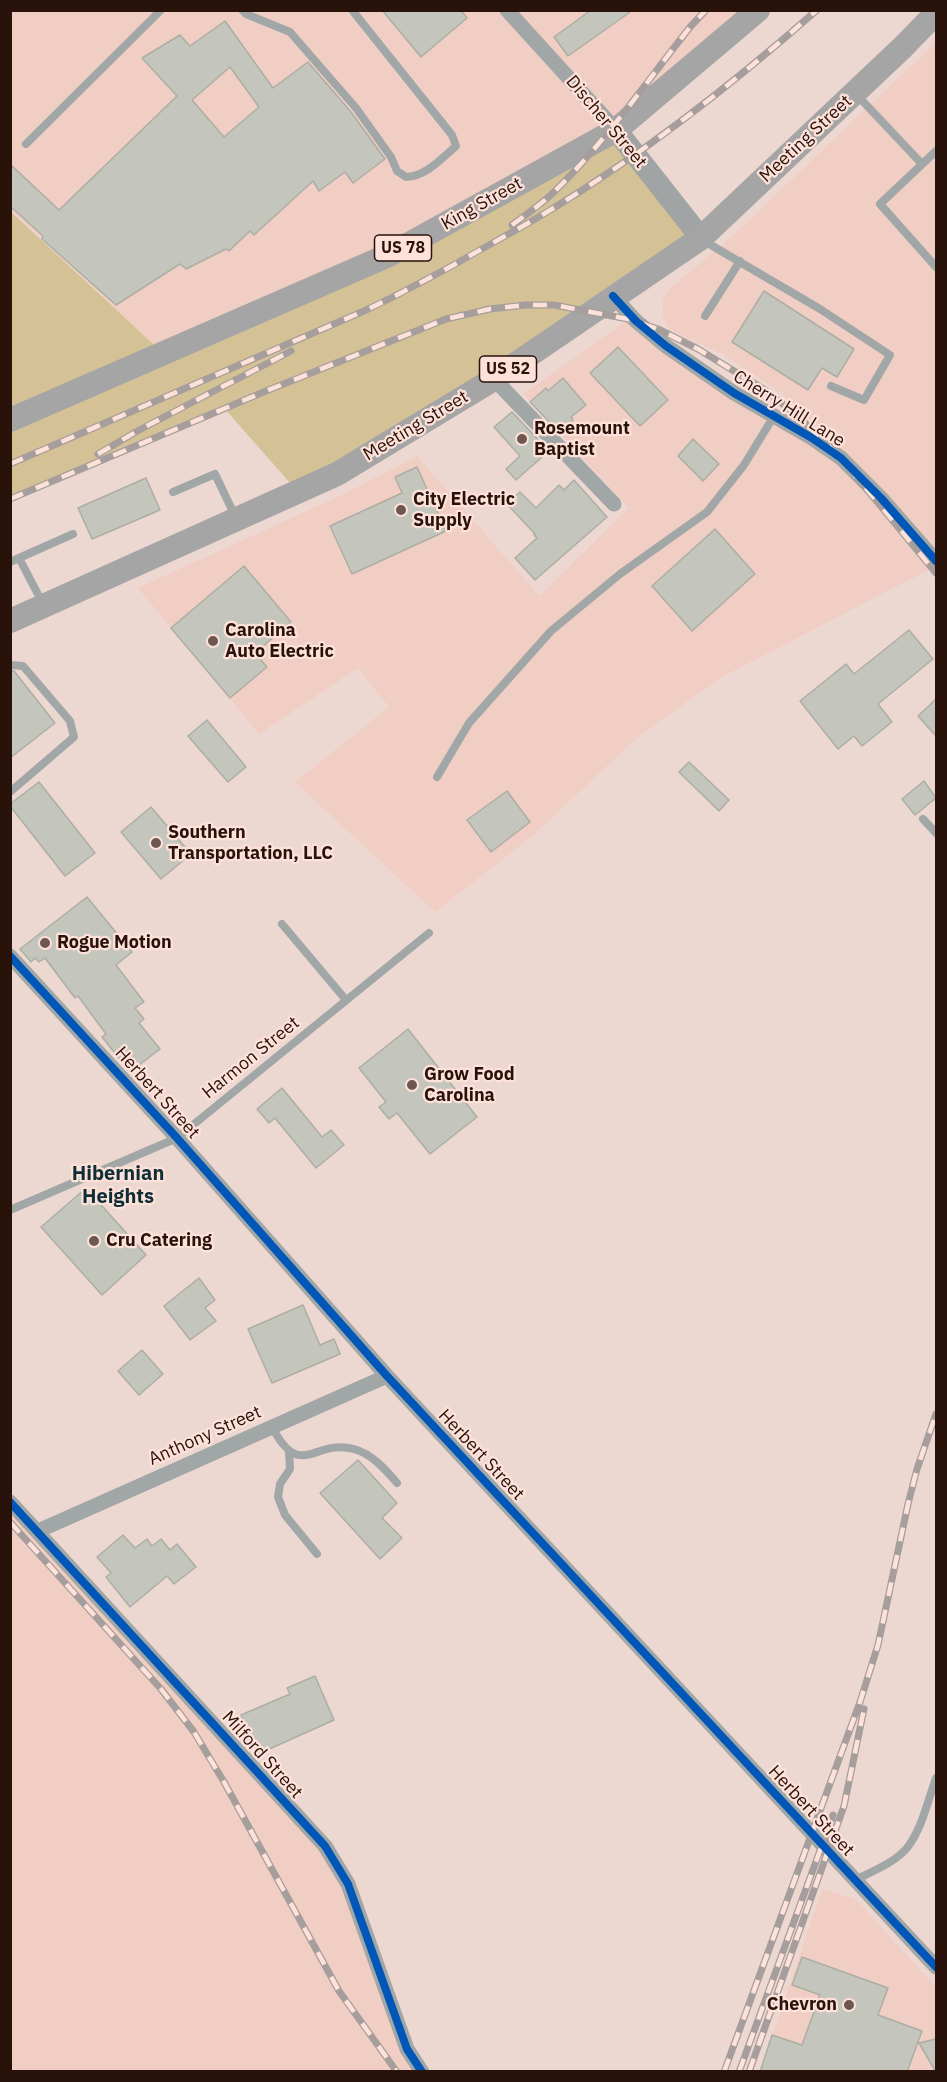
<!DOCTYPE html>
<style>
body{margin:0}
#map{position:relative;width:947px;height:2082px;overflow:hidden;background:#edd7d1;font-family:"IBM Plex Sans",sans-serif}
canvas{display:block}
.frame{position:absolute;inset:0;border:12px solid #29120a;pointer-events:none}
</style>
<div id="map">
<canvas width="947" height="2082"></canvas>
<div class="frame"></div>
</div>
<script>
const c = document.querySelector('canvas').getContext('2d');
c.lineJoin = 'round';
function fillPath(path, color) { c.fillStyle = color; c.fill(path, 'evenodd'); }
function trace(path, color, width, dash) { c.strokeStyle = color; c.lineWidth = width; c.lineCap = dash ? 'butt' : 'round'; c.setLineDash(dash || []); c.stroke(path); }
function write(font, color, halo, rows, align = 'center') {
  c.font = font + ' "IBM Plex Sans",sans-serif'; c.lineWidth = 4.5; c.setLineDash([]); c.textBaseline = 'middle'; c.strokeStyle = halo; c.fillStyle = color; for (const [text, x, y, turn = 0] of rows) {
    c.save(); c.translate(x, y); c.rotate((+turn || 0) * Math.PI / 180); c.textAlign = isNaN(turn) ? turn : align; if (halo) c.strokeText(text, 0, 0); c.fillText(text, 0, 0); c.restore();
  }
}
fillPath(new Path2D(`
 M10 11H758L604 137 164 354 11 211Z
 M936 42V566L720 678 637 738 530 838 435 912 295 782 389 707 358 668 259 734 138 588 346 493 417 456 539 596 629 508 523 394 632 317 822 445 833 440 781 393 722 354 670 330 663 316V299L670 288 725 243Z
 M10 1502 325 1846 423 2071H11Z
 M822 1889 855 1899 936 1987V2071L760 2072Z`), '#f1cec4');
fillPath(new Path2D(`
 M616 130 701 238 298 492 224 408 11 499 10 211 164 354Z`), '#d4c296');
const building = new Path2D(`
 M382 10H461L467 18 421 57Z
 M591 10H633L568 56 554 37Z
 M225 21 273 88 308 62 351 112 385 159 353 183 345 172 319 191 313 181 254 235 250 231 229 251 226 249 186 269 180 264 116 305 42 239 43 236 10 206V164L59 210 177 96 142 58 180 35 190 46ZM230 67 259 107 224 137 192 100Z
 M764 291 854 349 837 377 822 368 808 390 732 342Z
 M618 347 668 400 640 426 590 373Z
 M563 378 586 405 571 417 573 420 559 432 530 402 546 388 548 391Z
 M512 412 549 451 516 480 506 469 520 456 494 427Z
 M693 439 719 464 703 481 678 456Z
 M417 467 446 531 352 574 330 526 402 493 395 477Z
 M146 478 160 510 92 539 78 508Z
 M574 480 607 517 535 580 515 558 537 538 534 535 535 534 507 504 520 492 536 508 559 485 564 490Z
 M715 529 755 574 692 631 652 586Z
 M244 566 291 622 255 653 267 667 230 698 171 628Z
 M909 630 933 659 878 704 892 722 862 746 854 736 838 749 800 701 846 664 854 674Z
 M10 671H14L55 723 10 758Z
 M936 699V736L918 716Z
 M207 720 246 767 228 782 188 736Z
 M689 762 729 800 719 811 679 772Z
 M924 781 936 798 915 815 902 799Z
 M39 782 95 853 65 876 10 806V804Z
 M507 791 530 822 491 852 467 820Z
 M151 807 191 854 161 879 121 832Z
 M87 897 132 952 116 965 144 1002 135 1008 144 1019 139 1023 160 1049 130 1072 102 1037 106 1034 78 996 75 998 45 958 39 962 35 958 31 962 20 949Z
 M408 1029 477 1117 430 1154 397 1113 389 1119 379 1107 386 1102 359 1068Z
 M282 1088 322 1137 331 1130 344 1145 316 1168 275 1118 269 1123 257 1109Z
 M86 1188 146 1255 102 1295 41 1227Z
 M199 1278 215 1300 205 1308 216 1321 190 1340 164 1306Z
 M303 1305 320 1345 334 1339 340 1354 272 1383 248 1329Z
 M142 1350 163 1374 139 1395 118 1371Z
 M358 1460 397 1503 382 1518 402 1538 380 1559 320 1493Z
 M123 1535 135 1548 147 1539 152 1546 161 1539 170 1550 177 1544 196 1567 174 1584 167 1576 130 1607 106 1577 111 1573 97 1557Z
 M315 1676 334 1720 258 1754 241 1715 290 1694 287 1688Z
 M802 1957 888 1988 878 2015 922 2031 907 2072H760L772 2035 802 2045 820 1995 792 1985Z
 M936 2039V2072L919 2043Z`);
fillPath(building, '#c4c6bd');
trace(building, '#acaea4', 1.5);
trace(new Path2D(`
 M242 10 246 14 290 32 356 108 391 157 397 171 406 177C426 176 441 159 456 146L452 135 352 10
 M856 94 922 164
 M26 144 161 10
 M936 151 880 204 936 267
 M704 241 820 309 890 355 864 400 831 386
 M705 316 740 261
 M173 492 215 474 235 516
 M19 558 42 602
 M10 562 73 534
 M10 665 23 666 70 721 74 737 10 792
 M437 777 469 723 551 631 620 574 707 512 744 465 774 416
 M923 819 936 833
 M282 924 346 1000
 M10 1210 177 1138 429 933
 M272 1427C301 1482 314 1438 354 1449 372 1454 385 1469 397 1483
 M289 1452 290 1469 280 1484 278 1497 285 1515 317 1554
 M855 1880C873 1871 894 1863 907 1848 922 1829 928 1800 936 1778`), '#a1a6a7', 8);
trace(new Path2D(`
 M507 10 616 130
 M613 296 636 321 666 346 734 393 812 438 841 458 881 498 936 561
 M494 379 614 504
 M10 956 177 1138 387 1376 936 1967
 M10 1502 325 1846 348 1884 407 2049 422 2072
 M38 1531 387 1376`), '#a1a6a7', 15);
trace(new Path2D(`
 M616 130 701 238`), '#a1a4a5', 22);
trace(new Path2D(`
 M10 420 389 255 616 130 758 10
 M10 621 337 474 494 379 701 238 903 47 936 13`), '#a6a5a6', 24);
const rail = new Path2D(`
 M512 225C527 214 543 203 556 190 606 141 647 81 691 26L706 10
 M98 454 141 429 291 351
 M10 464 364 311C396 296 426 280 457 263 488 245 521 228 552 209 646 152 734 83 817 10
 M10 499 266 391 446 319 490 309 525 305H554L628 319 658 329 698 349 765 390 798 416 841 458 936 573
 M10 1522 161 1689 194 1732 224 1782 339 1991 397 2072
 M724 2072 860 1702 878 1645 908 1504 917 1469 936 1414
 M739 2072 833 1815
 M749 2072 844 1806 864 1709`);
trace(rail, '#a69e9c', 7);
trace(rail, '#fee2d9', 4.5, [14]);
trace(new Path2D(`
 M613 296 636 321 666 346 734 393 812 438 841 458 881 498 936 561
 M10 956 177 1138 387 1376 936 1967
 M10 1502 325 1846 348 1884 407 2049 422 2072`), '#0057b8', 8);
for (const [x, y, r, color] of [
 [522,439,6,"#6e5750"],
 [401,510,6,"#6e5750"],
 [213,641,6,"#6e5750"],
 [156,843,6,"#6e5750"],
 [45,943,6,"#6e5750"],
 [412,1085,6,"#6e5750"],
 [94,1241,6,"#6e5750"],
 [849,2005,6,"#6e5750"]
]) { const dot = new Path2D(); dot.arc(x, y, r, 0, 2 * Math.PI); c.fillStyle = color; c.fill(dot); trace(dot, '#fee2d9', 2); }
for (const [x, y, w] of [
 [403,248,57],
 [508,369,57]
]) { const box = new Path2D(); box.roundRect(x - w / 2, y - 13, w, 26, 4.5); c.fillStyle = '#fee2d9'; c.fill(box); trace(box, '#29120a', 1.5); }
write('bold 16px', '#29120a', null, [
 ["US 78",403,248],
 ["US 52",508,369]
]);
write('18px', '#29120a', '#fee2d9', [
 ["Discher Street",606,122,50],
 ["Meeting Street",806,139,-43],
 ["King Street",482,204,-29],
 ["Cherry Hill Lane",789,409,32],
 ["Meeting Street",416,426,-31],
 ["Harmon Street",251,1058,-39],
 ["Herbert Street",157,1093,48],
 ["Anthony Street",205,1436,-24],
 ["Herbert Street",481,1455,47],
 ["Milford Street",262,1755,48],
 ["Herbert Street",811,1811,47]
]);
write('bold 18px', '#29120a', '#fee2d9', [
 ["Rosemount",534,429],
 ["Baptist",534,450],
 ["City Electric",413,500],
 ["Supply",413,521],
 ["Carolina",225,631],
 ["Auto Electric",225,652],
 ["Southern",168,833],
 ["Transportation, LLC",168,854],
 ["Rogue Motion",57,943],
 ["Grow Food",424,1075],
 ["Carolina",424,1096],
 ["Cru Catering",106,1241],
 ["Chevron",837,2005,"right"]
], 'left');
write('bold 20px', '#0e2e36', '#fee2d9', [
 ["Hibernian",118,1174],
 ["Heights",118,1197]
]);
</script>
